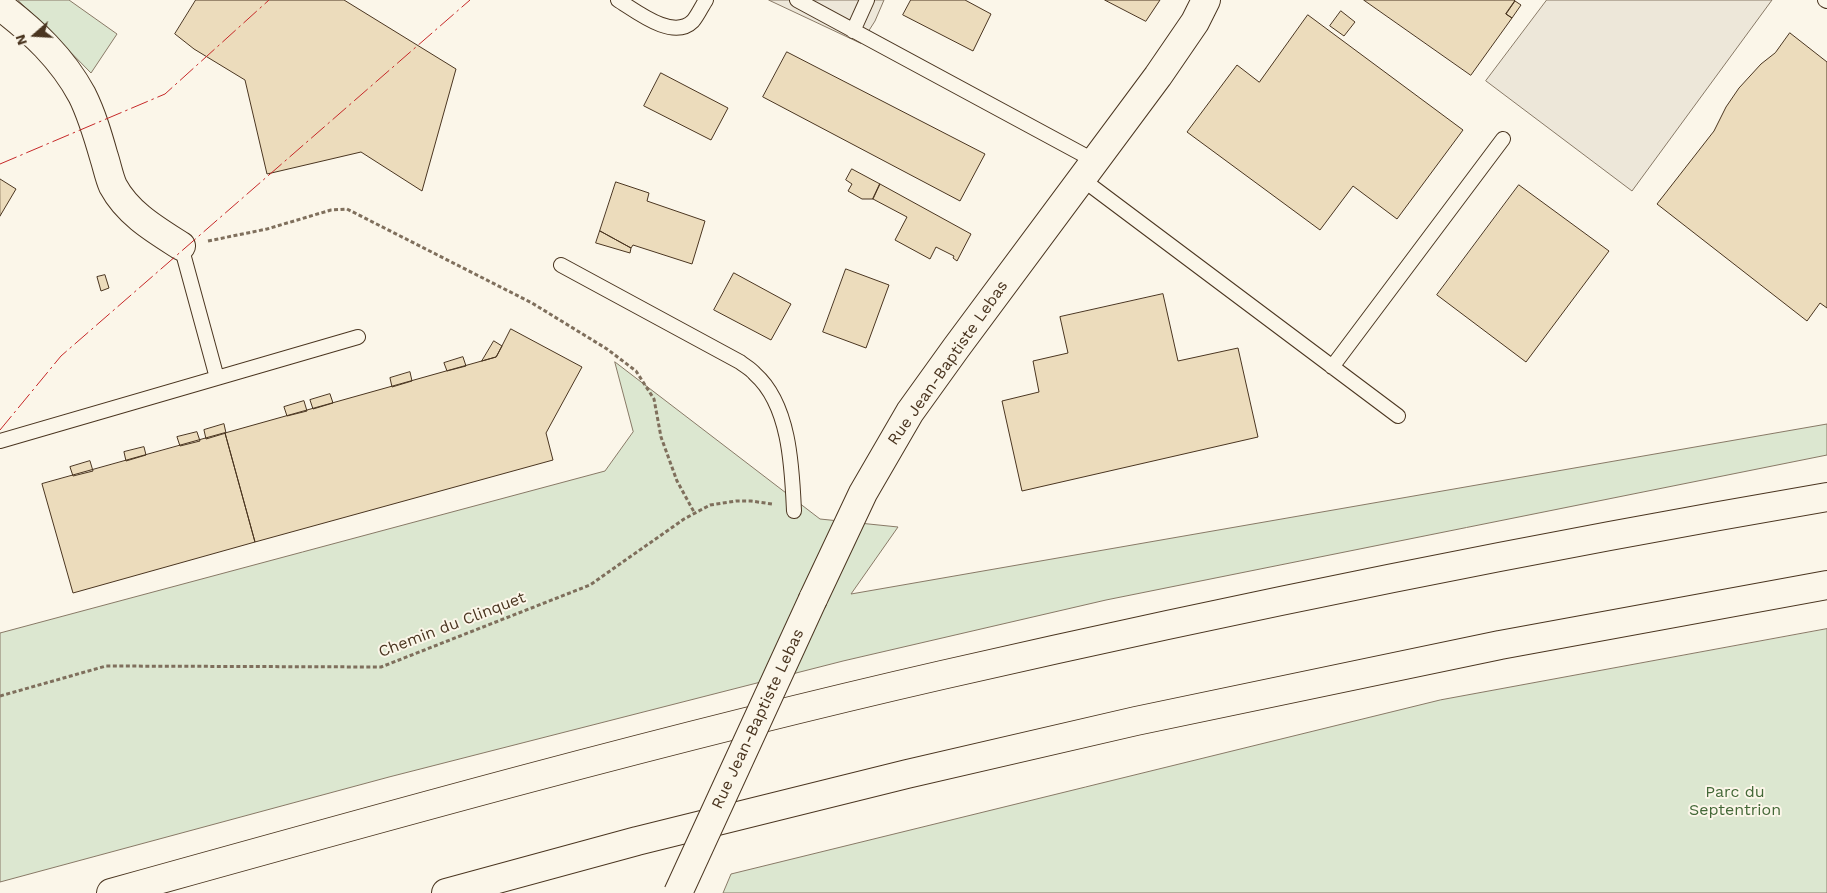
<!DOCTYPE html>
<style>
body{margin:0}
#map{position:relative;width:1827px;height:893px;overflow:hidden;background:#fbf6e9;font-family:"Work Sans",sans-serif}
canvas{display:block}
.north{position:absolute;left:10px;top:10px;width:50px;height:50px;-webkit-text-stroke:4px #fbf6e9;paint-order:stroke;rotate:251deg;font-size:14px;font-weight:700;line-height:20px;text-align:center;color:#4a3520}
.north::after{content:'';display:block;margin:auto;width:18px;height:22px;background:#4a3520;clip-path:polygon(50% 0,100% 100%,50% 72%,0 100%)}
</style>
<div id="map">
<canvas width="1827" height="893"></canvas>
<div class="north">N</div>
</div>
<script>
const c = document.querySelector('canvas').getContext('2d');
c.lineJoin = 'round';
function fillPath(path, color) { c.fillStyle = color; c.fill(path, 'evenodd'); }
function trace(path, color, width, dash) { c.strokeStyle = color; c.lineWidth = width; c.lineCap = dash ? 'butt' : 'round'; c.setLineDash(dash || []); c.stroke(path); }
function write(font, color, halo, rows, align = 'center') {
  c.font = font + ' "Work Sans",sans-serif'; c.lineWidth = 4; c.setLineDash([]); c.textBaseline = 'middle'; c.strokeStyle = halo; c.fillStyle = color; for (const [text, x, y, turn = 0] of rows) {
    c.save(); c.translate(x, y); c.rotate((+turn || 0) * Math.PI / 180); c.textAlign = isNaN(turn) ? turn : align; if (halo) c.strokeText(text, 0, 0); c.fillText(text, 0, 0); c.restore();
  }
}
const green = new Path2D(`
 M18 0H69L117 34 91 73 39 20Z
 M615 362 820 519 898 527 851 594 1827 424V455L1106 600 843 661 389 777 0 882V633L605 471 633 432Z
 M1827 629V893H723L731 874 1440 700Z`);
fillPath(green, '#dce7d0');
trace(green, '#887966', 1);
const parking = new Path2D(`
 M769 0H884L875 21 861 43Z
 M1547 0H1772L1632 191 1486 81Z`);
fillPath(parking, '#ede7d9');
trace(parking, '#887966', 1);
const building = new Path2D(`
 M196 0H344L456 69 422 191 361 152 267 174 245 80 194 49 175 34Z
 M911 0H965L991 14 973 51 903 15Z
 M1105 0H1160L1146 21Z
 M1364 0H1514L1515 1 1506 14 1512 18 1471 75Z
 M1515 1 1521 5 1512 18 1506 14Z
 M1341 11 1355 22 1344 36 1330 26Z
 M1308 15 1463 130 1397 219 1353 186 1320 230 1187 132 1237 65 1259 82Z
 M1790 33 1827 62V308L1820 303 1807 321 1657 204 1714 131 1726 107 1739 88 1761 64 1775 53Z
 M787 52 985 154 960 201 763 97Z
 M661 73 728 108 711 140 644 106Z
 M852 169 880 184 873 199H862L848 191 852 184 846 180Z
 M0 179 16 189 0 216Z
 M616 182 649 193 647 201 705 221 692 264 633 245 631 248 600 231Z
 M880 184 971 234 957 261 953 258 954 256 936 247 930 259 895 240 907 217 873 199Z
 M1519 185 1609 251 1526 362 1437 295Z
 M600 231 631 248 630 253 596 243Z
 M846 269 889 285 866 348 823 332Z
 M734 273 791 304 771 340 714 310Z
 M105 275 109 288 101 291 97 277Z
 M1163 294 1178 361 1238 348 1258 437 1022 491 1002 401 1039 392 1033 361 1068 353 1060 317Z
 M511 329 582 367 546 433 553 460 255 542 225 433 496 357Z
 M494 341 502 346 496 357 482 361Z
 M463 357 466 366 447 371 444 363Z
 M410 372 412 381 392 387 390 378Z
 M330 394 333 403 313 409 310 400Z
 M304 401 307 411 287 416 284 407Z
 M224 424 226 433 206 439 204 430Z
 M197 432 200 441 180 446 177 437Z
 M225 433 255 542 73 593 42 484Z
 M144 447 146 455 126 461 124 452Z
 M90 461 93 471 73 476 70 467Z`);
fillPath(building, '#ecdcbc');
trace(building, '#4a3520', 1);
const lane = new Path2D(`
 M618 0C636 11 673 41 693 21 698 15 702 6 706 0
 M797 0 1095 161
 M1825 0 1827 1
 M853 31 867 0
 M1082 179 1398 416
 M181 246 217 378
 M561 265 740 362C745 366 751 369 755 374 790 405 792 468 794 511
 M1332 367 1503 139
 M0 441 358 337`);
const street = new Path2D(`
 M0 6C33 31 62 58 82 95 92 115 98 136 104 157 107 166 109 177 113 186 128 214 156 230 181 246`);
const secondary = new Path2D(`
 M813 599 863 493 910 412 956 348 1158 76 1195 22 1206 0`);
const highway = new Path2D(`
 M111 893C387 816 663 739 942 675 1235 608 1530 548 1827 497
 M446 893 637 841 907 774 1136 721 1500 645 1827 585`);
trace(lane, '#4a3520', 16);
trace(street, '#4a3520', 30);
trace(secondary, '#4a3520', 30);
trace(highway, '#4a3520', 30);
trace(new Path2D(`
 M208 241 267 229 331 210 347 209 532 303 607 349 636 371 654 399 661 437 677 481 694 512
 M0 696 106 666 381 667 590 585 684 519 710 505 736 501H751L772 504`), '#7f6f5c', 3, [4, 2.5]);
trace(lane, '#fbf6e9', 14);
trace(street, '#fbf6e9', 28);
trace(secondary, '#fbf6e9', 28);
trace(highway, '#fbf6e9', 28);
const secondaryBridge = new Path2D(`
 M678 893 813 599`);
trace(secondaryBridge, '#4a3520', 30, []);
trace(secondaryBridge, '#fbf6e9', 28);
trace(new Path2D(`
 M0 164 165 94 269 0
 M0 430 61 356 470 0`), '#c62828', 1, [18, 4, 2.5, 4]);
write('16px', '#4a3520', '#fbf6e9', [
 ["Rue Jean-Baptiste Lebas",948,363,-55],
 ["Chemin du Clinquet",452,625,-21],
 ["Rue Jean-Baptiste Lebas",758,719,-65]
]);
write('16px', '#436837', '#fbf6e9', [
 ["Parc du",1735,792],
 ["Septentrion",1735,810]
]);
</script>
